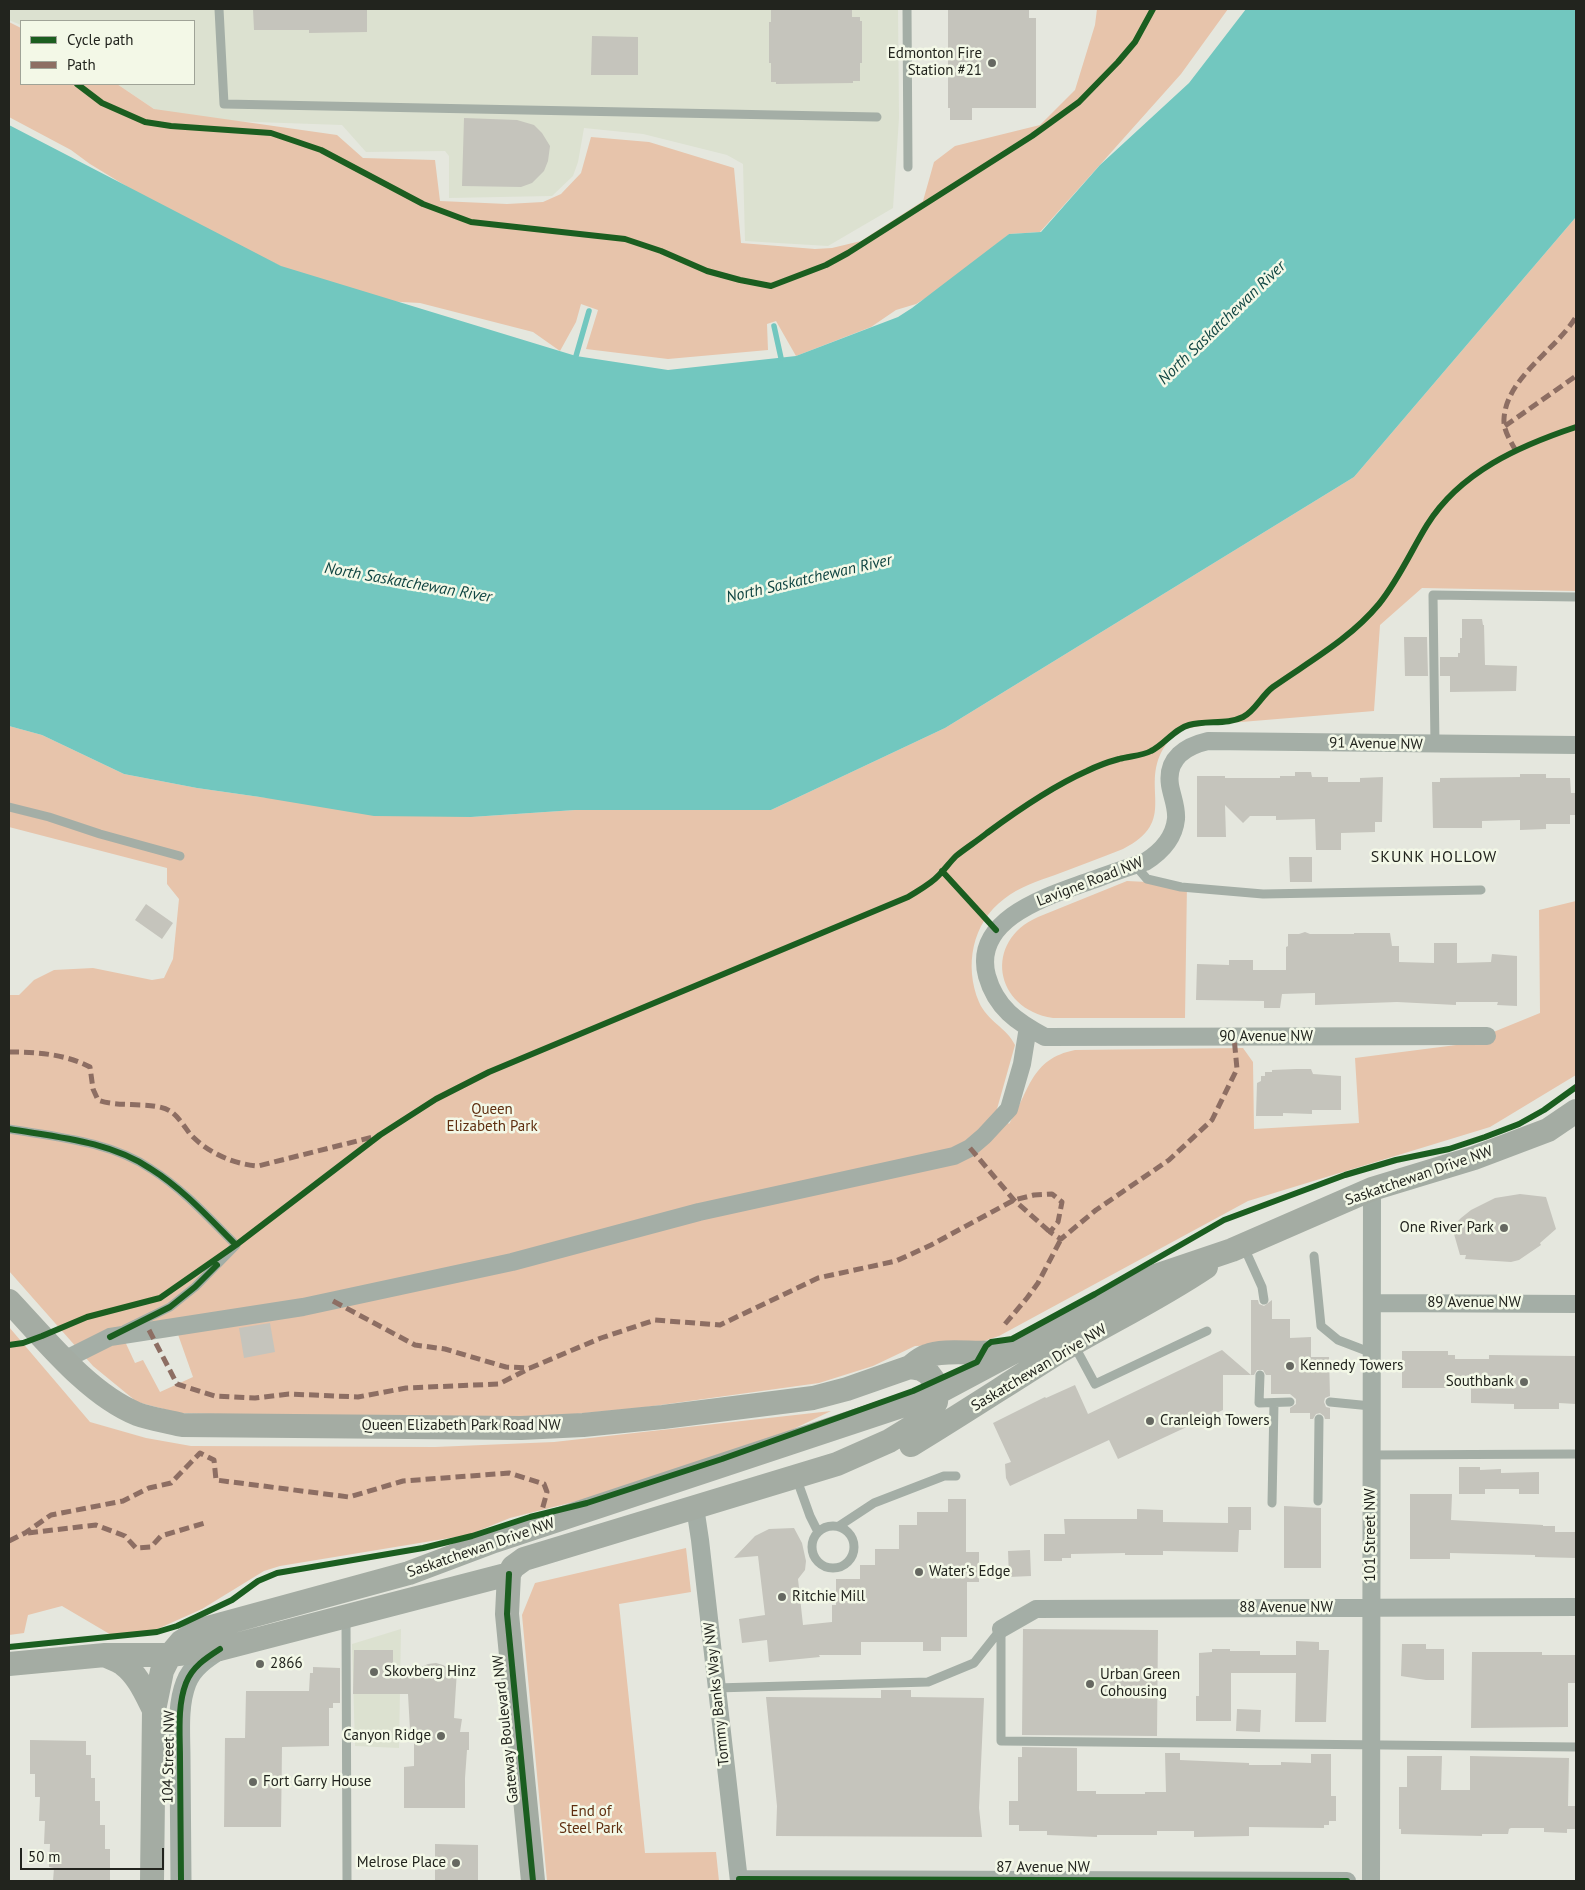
<!DOCTYPE html>
<style>
body{margin:0}
#map{position:relative;width:1585px;height:1890px;overflow:hidden;background:#e5e7de;font-family:"PT Sans",sans-serif}
canvas{display:block}
.frame{position:absolute;inset:0;border:10px solid #22241e;pointer-events:none}
.legend{position:absolute;left:20px;top:20px;width:175px;height:65px;box-sizing:border-box;background:#f3f8e7;border:1px solid #9fa397;margin:0;padding:6px 9px;list-style:none;font-size:15px;color:#22241e}
.legend li{display:flex;align-items:center;gap:10px;height:25px}
.legend b{width:25px;border:1px solid #9fa397}
.scale{position:absolute;left:20px;top:1848px;width:144px;height:22px;box-sizing:border-box;border:2px solid #22241e;border-top:0;padding-left:6px;font-size:15px;line-height:18px;white-space:nowrap;color:#22241e;-webkit-text-stroke:4px #f3f8e7;paint-order:stroke}
</style>
<div id="map">
<canvas width="1585" height="1890"></canvas>
<div class="frame"></div>
<ul class="legend">
<li><b style="height:6px;background:#1b5e20"></b>Cycle path</li>
<li><b style="height:6px;background:#8d6e63"></b>Path</li>
</ul>
<div class="scale">50 m</div>
</div>
<script>
const c = document.querySelector('canvas').getContext('2d');
c.lineJoin = 'round';
function fillPath(path, color) { c.fillStyle = color; c.fill(path, 'evenodd'); }
function trace(path, color, width, dash) { c.strokeStyle = color; c.lineWidth = width; c.lineCap = dash ? 'butt' : 'round'; c.setLineDash(dash || []); c.stroke(path); }
function write(font, color, halo, rows, align = 'center') {
  c.font = font + ' "PT Sans",sans-serif'; c.lineWidth = 5; c.setLineDash([]); c.textBaseline = 'middle'; c.strokeStyle = halo; c.fillStyle = color; for (const [text, x, y, turn = 0] of rows) {
    c.save(); c.translate(x, y); c.rotate((+turn || 0) * Math.PI / 180); c.textAlign = isNaN(turn) ? turn : align; if (halo) c.strokeText(text, 0, 0); c.fillText(text, 0, 0); c.restore();
  }
}
fillPath(new Path2D(`
 M9 9H898L899 118 893 208 828 246 745 241 743 164 727 155 643 134 584 128 578 162 573 176 552 196 449 198V156L445 151 366 152 342 125 169 119 117 84H194V21H21V25L9 20Z
 M401 1629 399 1748 355 1746 352 1644Z`), '#dce1d0');
fillPath(new Path2D(`
 M1097 9H1228L1181 74 1040 232 1009 234 947 285 916 304 896 310 871 327 796 356 776 321 767 324 768 350 668 359 586 349 598 310 581 304 576 322 560 351 533 332 420 303 384 301 302 277 149 200 90 164 71 150 9 117V22L21 28V84H117L154 109 337 135 363 158 435 160 440 201 507 204 543 202 561 194 581 173 591 137 649 142 734 168 741 243 815 249 832 248 861 241 923 201 934 162 955 146 1040 125 1075 90 1095 25Z
 M1576 217V591L1422 588 1380 625 1374 711 1205 725C1197 727 1186 728 1179 732 1172 735 1167 743 1163 749 1140 789 1179 821 1123 849 1101 858 1078 866 1055 875 1038 881 1019 887 1004 899 972 923 964 966 979 1002 987 1021 1007 1028 1015 1045L997 1109 1009 1124C1030 1091 1030 1059 1075 1050L1243 1048 1253 1062 1254 1129 1359 1123 1355 1058 1464 1044 1540 1013 1539 910 1576 901V1075L1490 1127 1248 1201 999 1336 978 1343 915 1346 873 1366 819 1383 639 1408 500 1421 179 1413 137 1402 93 1366 9 1271V995H19L34 980 54 970 93 968 152 980 164 978 173 959 179 899 167 884V868L9 827V726L42 735 124 774 197 788 260 797 471 817 575 810H771L945 728 1354 477ZM175 1326 193 1377 160 1392 143 1360 135 1363 122 1335Z
 M1127 881 1187 884 1185 1018H1053C994 1009 983 941 1038 917Z
 M9 1327 90 1422 146 1438 191 1446 435 1447 554 1442 831 1411 783 1434 601 1495 510 1518 468 1535 280 1566 264 1571 202 1609 153 1631 113 1636 62 1606 28 1615 24 1633 9 1635Z
 M686 1548 691 1592 619 1604 645 1853 716 1852 719 1881H547L522 1615 535 1583Z`), '#e7c4ab');
fillPath(new Path2D(`
 M1246 9H1576V217L1354 477 945 728 771 810H575L471 817 374 816 260 797 197 788 124 774 42 735 9 726V125L281 266 576 356 668 370 796 356 898 317 912 308 1009 234 1041 232 1100 165 1189 83Z`), '#72c7bf');
trace(new Path2D(`
 M774 326 781 358
 M576 356 589 311`), '#72c7bf', 5.5);
fillPath(new Path2D(`
 M253 9H367V32L309 33V30H254Z
 M771 9H852V17H860V21H862V63H860V81H853V83L776 84V82H771V63H769V22H771Z
 M948 9H1029V18H1036V108H972V120H950V108H948Z
 M592 36 638 37V75H591Z
 M464 118 517 120 534 125 542 133 550 146 548 161 544 171 532 183 521 187 462 186Z
 M1462 619H1482L1483 625H1484L1485 665 1517 666 1516 691 1450 692V676H1440V657H1458V653H1460V638H1462Z
 M1404 637H1427L1428 676H1405Z
 M1295 772H1311L1312 777H1328V782H1360V778L1383 777 1382 822H1375V832L1341 833V850H1316L1315 819 1276 820V816H1250L1243 823 1225 805 1226 837H1197V776H1225V778H1280V776H1295Z
 M1520 774H1546V778H1570L1571 793H1575V815H1570V824H1546V829L1520 830V820L1482 821V828H1433L1432 782H1440V778L1520 777Z
 M1289 857H1312V882H1290Z
 M146 904 173 923 162 939 135 920Z
 M1305 932 1310 934H1354V933H1390L1392 946H1399V962L1434 963V943H1457V963L1491 962 1492 954 1517 956V1006L1497 1005 1498 1002H1456V1005L1397 1002 1315 1005V993L1282 994 1280 1008H1264V1001L1196 1000 1197 964 1229 965V960H1253V970H1286V947L1288 946V934H1299Z
 M1296 1069H1311L1313 1074 1341 1076V1110H1312V1114L1283 1113V1116H1256L1257 1083 1261 1081V1076H1265V1072H1272V1070Z
 M1520 1194 1546 1197 1556 1229 1540 1243 1541 1245 1519 1260 1511 1262 1465 1259 1466 1255H1460L1452 1227 1461 1218 1471 1210 1495 1198Z
 M1251 1300H1258L1259 1304 1264 1306 1272 1300V1319H1290V1338L1311 1337V1357H1329L1330 1396 1325 1398 1324 1402 1326 1407 1330 1408V1419H1325L1324 1416 1320 1413 1316 1414 1313 1419H1310V1413H1290V1408L1296 1404V1399L1290 1394H1271V1375H1266L1263 1370H1257L1254 1375H1223V1410L1118 1459 1109 1440 1010 1486 1006 1478 1005 1464 1011 1462 993 1423 1045 1397 1046 1398 1075 1385 1088 1414 1222 1350 1251 1375Z
 M270 1323 275 1352 244 1358 239 1328Z
 M1402 1351H1448V1355H1455V1359H1489V1355L1576 1356V1404L1559 1403V1409H1514V1404L1471 1403V1388H1402Z
 M1459 1467H1480V1470L1501 1469V1473L1539 1472V1494H1519V1489H1485V1494H1459Z
 M1410 1494H1452L1451 1520 1543 1525V1526H1555V1532H1576V1558L1535 1557V1555L1450 1553V1559H1410Z
 M948 1499H966V1552H979V1582H967V1637H941V1651H923V1642H861V1655H819L820 1657 769 1662 767 1640 742 1643 739 1619 765 1615 758 1556 734 1558 755 1536 769 1529 794 1528 802 1543 806 1561 805 1570 798 1579 803 1625 832 1622V1605H836V1579H860V1565H875V1549H899V1525H917V1512H948Z
 M1284 1506 1321 1508V1568H1284Z
 M1228 1507H1251V1530H1239L1238 1552 1163 1551V1555H1125V1553L1071 1554V1558H1062V1561H1044V1534H1065L1064 1519H1137V1509L1163 1510V1522L1228 1523Z
 M1030 1550 1031 1576 1009 1577 1008 1551Z
 M1023 1629 1158 1630 1157 1736 1022 1735Z
 M1296 1641 1319 1642V1650H1329L1326 1722H1295L1296 1673H1231V1721H1196V1696H1199V1653L1212 1652V1649H1230V1651H1260V1655H1296Z
 M1402 1644H1426V1649H1444V1680H1426L1401 1676Z
 M354 1650H393V1669H417L428 1664 436 1663 443 1665 450 1669 457 1670 454 1718 462 1719 460 1732H469V1750H467L465 1778V1808H404V1767L414 1766V1729L410 1730 408 1694H353Z
 M1472 1652H1542V1655H1576V1683H1568V1727L1471 1728Z
 M313 1667 340 1668V1703H333V1708H329V1746L282 1747 281 1827H224L225 1738H245L246 1691H309L310 1673H313Z
 M881 1690H911V1697L984 1698 979 1808 982 1837 776 1836 777 1806 766 1697 881 1698Z
 M1237 1709 1261 1710 1260 1732 1236 1731Z
 M30 1740 86 1741V1755H91V1778H95V1801H100V1825H105V1849H110V1881H53L54 1868 49 1867 50 1844H44L45 1821H39L40 1797H35V1774H30Z
 M1022 1747 1077 1748V1791H1096V1794H1145V1792H1166L1165 1753H1180V1760L1249 1763V1765H1281V1762L1311 1763V1754H1331V1796H1336V1821H1329V1825H1324V1828L1249 1827V1836L1194 1837V1831H1157V1835H1097V1837L1047 1835V1831H1019V1825H1009V1801H1018V1757H1022Z
 M1407 1756H1442L1441 1790H1470V1756L1569 1758 1568 1806H1576V1829H1567V1833L1544 1832V1828H1511L1509 1829 1508 1834H1482V1836L1401 1834V1829H1399V1787H1407Z
 M435 1844 478 1845V1881H435Z`), '#c5c4bc');
trace(new Path2D(`
 M219 9 224 104 877 117
 M907 9 908 167
 M1435 745 1433 595 1576 597
 M9 807 49 817 100 834 180 856
 M1135 865 1147 879 1181 887 1263 894 1481 890
 M9 1129C56 1137 110 1141 151 1169 183 1189 209 1218 236 1245L195 1287 170 1307 125 1329
 M1243 1245 1262 1287 1264 1300
 M1314 1256 1321 1326 1338 1340 1372 1353
 M1074 1345 1095 1384 1207 1331
 M1260 1375 1259 1403 1290 1402
 M1330 1402 1371 1406
 M1371 1455 1576 1454
 M796 1477 810 1516 818 1532
 M1318 1501 1319 1419
 M1272 1503 1274 1403
 M812 1547a21 21 0 1 1 42 0a21 21 0 1 1-42 0Z
 M839 1526 874 1503 944 1476H956
 M346 1617 347 1881
 M1001 1629V1741L1576 1747
 M716 1688 928 1682 974 1663 1001 1629`), '#a4aea6', 9);
trace(new Path2D(`
 M1487 1036 1045 1037C1017 1022 996 1008 987 976 972 920 1045 897 1084 883 1104 876 1125 868 1145 862 1161 852 1174 839 1176 819 1177 807 1172 797 1170 785 1166 758 1186 746 1208 741L1576 745
 M1372 1303 1576 1304
 M64 1360 110 1337 303 1307 512 1262 699 1212 954 1156 970 1148 984 1136 1009 1109 1022 1064 1028 1027
 M695 1507 700 1540 739 1881
 M1001 1629 1036 1609 1576 1607
 M739 1879 1347 1881
 M1371 1881 1372 1189`), '#a4aea6', 18);
trace(new Path2D(`
 M181 1881C181 1841 180 1800 180 1759 180 1735 177 1706 186 1683 192 1667 206 1658 220 1649`), '#a4aea6', 21);
trace(new Path2D(`
 M9 1301C45 1339 88 1394 137 1414 151 1419 167 1421 182 1425L521 1428 583 1425 663 1417 813 1398 847 1389 910 1367 921 1369 928 1373 934 1381 937 1393 936 1402 925 1419 889 1441 837 1464 524 1559 513 1567 509 1574 220 1649 170 1655H105L9 1664
 M910 1367C915 1363 921 1358 927 1356 946 1348 982 1356 1006 1351
 M911 1445C959 1416 1006 1385 1054 1355 1104 1325 1157 1300 1206 1267
 M509 1574 507 1614 533 1881
 M105 1655C110 1658 118 1660 123 1664 138 1675 146 1694 154 1710
 M152 1881 154 1710 162 1671 170 1655 181 1642 200 1630 409 1573 494 1541 907 1404 937 1393 1158 1275 1232 1250 1372 1189 1474 1158 1548 1130 1576 1111`), '#a4aca3', 24);
trace(new Path2D(`
 M1505 426 1576 376
 M1516 451C1511 442 1503 430 1504 419 1506 378 1555 351 1576 317
 M9 1052C37 1052 65 1054 90 1067L93 1089 98 1100C118 1108 154 1101 170 1111 178 1116 184 1126 190 1134 208 1153 233 1164 258 1166L373 1137
 M970 1148 1014 1200 1050 1232
 M333 1301 415 1345 445 1349 506 1367 530 1368
 M1005 1324 1027 1298 1038 1283 1061 1239
 M149 1330 177 1384 215 1396 255 1398 289 1394 358 1397 406 1388 499 1384 530 1368 601 1338 655 1320 720 1325 818 1278 896 1261 931 1245 1014 1200 1034 1195 1052 1194 1062 1202 1058 1222 1050 1232 1061 1239 1096 1210 1169 1160 1212 1120 1237 1069 1234 1037
 M28 1533 96 1525 125 1536 136 1548 151 1547 161 1536 205 1523
 M9 1541 25 1533 51 1515 123 1501 149 1488 171 1483 200 1453 214 1460 216 1480 349 1497 403 1481 509 1473 544 1484 547 1492 541 1514`), '#8d6e63', 5, [10, 5]);
trace(new Path2D(`
 M77 84 102 103 145 122 171 126 271 133 321 150 423 204 471 222 625 239 661 251 707 271 740 280 771 286 826 265 848 253 1032 136 1079 102 1118 62 1135 42 1153 9
 M942 871 996 930
 M9 1129C56 1137 110 1141 151 1169 183 1189 209 1218 236 1245
 M110 1337 170 1307 195 1287 217 1265
 M9 1345 23 1343 42 1336 87 1317 160 1298 236 1245 380 1135 436 1099 489 1072 908 897C919 890 931 884 939 875 945 869 950 862 956 856 966 848 977 841 987 833 1018 810 1051 787 1087 771 1097 766 1108 762 1119 759 1129 756 1142 756 1151 751 1165 744 1174 729 1189 725 1207 720 1227 725 1243 717 1255 711 1262 695 1273 687 1310 661 1350 639 1379 604 1399 579 1411 551 1427 525 1460 472 1519 446 1576 427
 M509 1574 507 1614 533 1881
 M9 1647 157 1632 177 1626 232 1600 258 1581 277 1573 423 1548 472 1536 530 1517 587 1503 722 1459 913 1391 977 1362 986 1346 991 1342 1012 1339 1095 1294 1224 1220 1345 1175 1396 1160 1449 1149 1485 1137 1519 1124 1544 1110 1576 1087
 M181 1881C181 1841 180 1800 180 1759 180 1735 177 1706 186 1683 192 1667 206 1658 220 1649
 M739 1881V1879L1347 1881`), '#1b5e20', 6);
for (const [x, y, r, color] of [
 [992,63,5,"#666861"],
 [1504,1228,5,"#666861"],
 [1290,1366,5,"#666861"],
 [1524,1382,5,"#666861"],
 [1150,1421,5,"#666861"],
 [919,1572,5,"#666861"],
 [782,1597,5,"#666861"],
 [260,1664,5,"#666861"],
 [374,1672,5,"#666861"],
 [1090,1684,5,"#666861"],
 [441,1736,5,"#666861"],
 [253,1782,5,"#666861"],
 [456,1863,5,"#666861"]
]) { const dot = new Path2D(); dot.arc(x, y, r, 0, 2 * Math.PI); c.fillStyle = color; c.fill(dot); trace(dot, '#f3f8e7', 2); }
write('15px', '#22241e', '#f3f8e7', [
 ["Edmonton Fire",982,54,"right"],
 ["Station #21",982,71,"right"],
 ["One River Park",1494,1228,"right"],
 ["Kennedy Towers",1300,1366],
 ["Southbank",1514,1382,"right"],
 ["Cranleigh Towers",1160,1421],
 ["Water's Edge",929,1572],
 ["Ritchie Mill",792,1597],
 ["2866",270,1664],
 ["Skovberg Hinz",384,1672],
 ["Urban Green",1100,1675],
 ["Cohousing",1100,1692],
 ["Canyon Ridge",431,1736,"right"],
 ["Fort Garry House",263,1782],
 ["Melrose Place",446,1863,"right"]
], 'left');
write('15px', '#22241e', '#f3f8e7', [
 ["91 Avenue NW",1376,744,1],
 ["Lavigne Road NW",1090,882,-21],
 ["90 Avenue NW",1266,1037],
 ["Saskatchewan Drive NW",1419,1176,-19],
 ["89 Avenue NW",1474,1303],
 ["Saskatchewan Drive NW",1039,1368,-31],
 ["Queen Elizabeth Park Road NW",461,1426],
 ["101 Street NW",1371,1535,-90],
 ["Saskatchewan Drive NW",481,1548,-19],
 ["88 Avenue NW",1286,1608],
 ["Tommy Banks Way NW",717,1694,-96],
 ["Gateway Boulevard NW",506,1729,-96],
 ["104 Street NW",169,1757,-89],
 ["87 Avenue NW",1043,1868]
]);
write('15px', '#5f2f10', '#f3f8e7', [
 ["Queen",492,1110],
 ["Elizabeth Park",492,1127],
 ["End of",591,1812],
 ["Steel Park",591,1829]
]);
write('italic 16px', '#104542', '#f3f8e7', [
 ["North Saskatchewan River",1222,323,-44],
 ["North Saskatchewan River",809,579,-13],
 ["North Saskatchewan River",408,583,10]
]);
c.letterSpacing = '1px';
write('16px', '#22241e', '#f3f8e7', [
 ["SKUNK HOLLOW",1434,857]
]);
c.letterSpacing = '0px';
</script>
